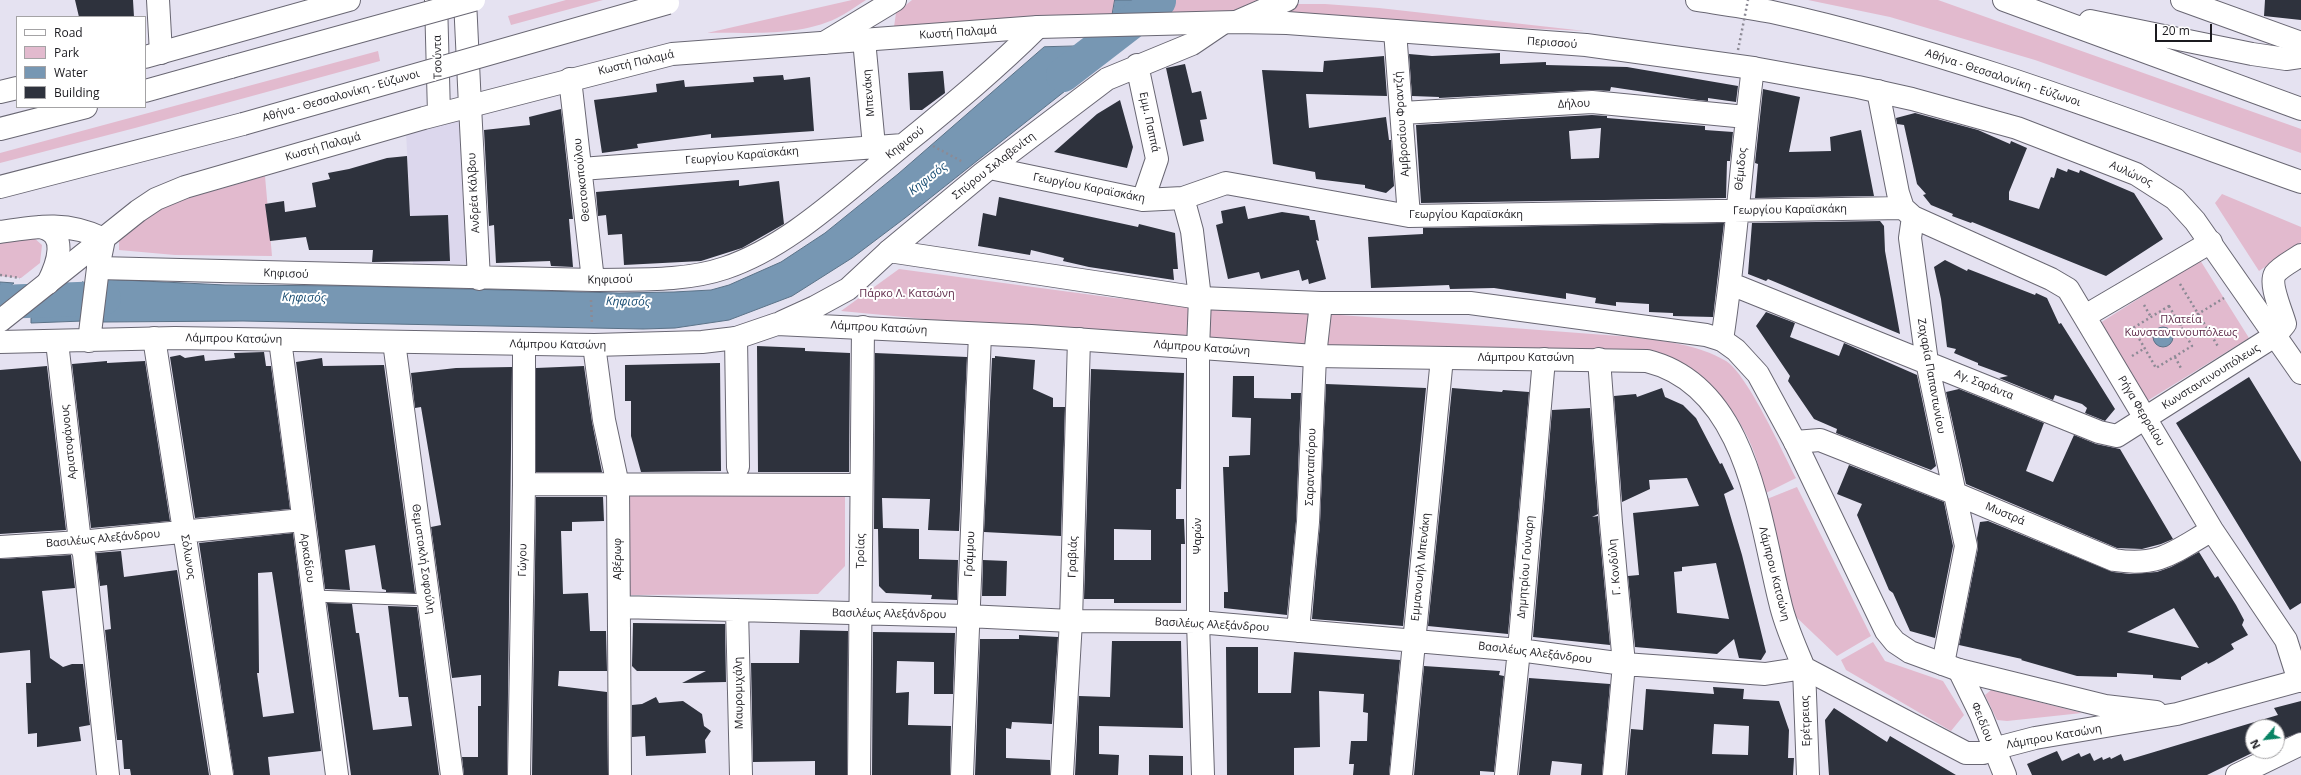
<!DOCTYPE html>
<meta charset="utf-8">
<style>
body{margin:0}
#map{position:relative;width:2301px;height:775px;overflow:hidden;background:#e5e2f1;font-family:"Open Sans",sans-serif}
canvas{display:block}
.legend{position:absolute;left:16px;top:16px;width:130px;height:92px;box-sizing:border-box;background:#fff;border:1px solid #a4a3a5;margin:0;padding:5px 7px;list-style:none;font-size:12px;color:#1b1a1f}
.legend li{display:flex;align-items:center;gap:8px;height:20px}
.legend b{width:20px;border:1px solid #a4a3a5}
.north{position:absolute;left:2245px;top:719px;width:40px;height:40px;box-sizing:border-box;background:#fff;border:1px solid #a4a3a5;border-radius:50%;rotate:242deg;font-size:11px;font-weight:700;line-height:16px;text-align:center;color:#1b1a1f}
.north::after{content:'';display:block;margin:auto;width:14px;height:18px;background:#088464;clip-path:polygon(50% 0,100% 100%,50% 72%,0 100%)}
.scale{position:absolute;left:2155px;top:24px;width:57px;height:18px;box-sizing:border-box;border:2px solid #1b1a1f;border-top:0;padding-left:5px;font-size:12px;line-height:14px;white-space:nowrap;color:#1b1a1f;-webkit-text-stroke:3px #fff;paint-order:stroke}
</style>
<div id="map">
<canvas width="2301" height="775"></canvas>
<ul class="legend">
<li><b style="height:5px;background:#fff"></b>Road</li>
<li><b style="height:11px;background:#e2bace"></b>Park</li>
<li><b style="height:11px;background:#7797b3"></b>Water</li>
<li><b style="height:11px;background:#2e323d"></b>Building</li>
</ul>
<div class="north">N</div>
<div class="scale">20 m</div>
</div>
<script>
const c = document.querySelector('canvas').getContext('2d');
c.lineJoin = 'round';
function fillPath(path, color) { c.fillStyle = color; c.fill(path, 'evenodd'); }
function trace(path, color, width, dash) { c.strokeStyle = color; c.lineWidth = width; c.lineCap = dash ? 'butt' : 'round'; c.setLineDash(dash || []); c.stroke(path); }
function write(font, color, halo, rows, align = 'center') {
  c.font = font + ' "Open Sans",sans-serif'; c.lineWidth = 4; c.setLineDash([]); c.textBaseline = 'middle'; c.strokeStyle = halo; c.fillStyle = color; for (const [text, x, y, turn = 0] of rows) {
    c.save(); c.translate(x, y); c.rotate((+turn || 0) * Math.PI / 180); c.textAlign = isNaN(turn) ? turn : align; if (halo) c.strokeText(text, 0, 0); c.fillText(text, 0, 0); c.restore();
  }
}
fillPath(new Path2D(`
 M463 119 468 264 413 265 406 132Z`), '#dcd7ed');
fillPath(new Path2D(`
 M566 0H603L511 25 508 16Z
 M852 0H866C856 6 847 13 837 18 798 37 750 32 707 33Z
 M912 0H1115L1112 17 894 27 896 13Z
 M1142 0H1264L1238 13 1171 14Z
 M1808 0H1938L2301 129V153L2035 60 1890 17Z
 M1298 4H1325L1379 8 1585 31 1275 16Z
 M378 51 380 61 135 128 0 163V153Z
 M265 176 272 256 175 255 119 250V240L122 238 154 212 171 203Z
 M2222 194 2301 227V242L2259 271 2215 203Z
 M33 237 42 245 40 263 21 278 0 276V242Z
 M2200 260 2249 338 2147 401 2100 323Z
 M899 269 1115 298 1632 337C1664 341 1697 344 1726 361 1748 375 1783 453 1796 478L1764 494C1762 483 1760 472 1757 461 1749 432 1721 388 1695 371 1683 363 1669 359 1655 356L1446 353 967 323 841 311Z
 M1797 487 1871 636 1837 656 1793 614 1767 499Z
 M628 493 845 494V566L818 594 627 595Z
 M1873 642 1885 661 1943 681 1964 715 1951 731 1846 670 1841 660Z
 M1991 690 2082 713 2007 721 1997 720 1985 695Z`), '#e2bace');
const water = new Path2D(`
 M1115 0H1142L1171 14 1112 17Z
 M1123 45 905 218 852 258 792 296 729 320 675 328 643 329 243 321 103 322 102 279 225 285 352 286 619 293 674 292 711 290 729 285 781 262 825 233 898 174 1044 47Z
 M0 282 14 283 0 294Z
 M83 282V321L31 323V318Z
 M2153 337a10 10 0 1 1 20 0a10 10 0 1 1-20 0Z`);
fillPath(water, '#7797b3');
trace(water, '#5b7287', 1);
trace(new Path2D(`
 M1063 75 1159 1
 M0 302 104 298`), '#7797b3', 34);
fillPath(new Path2D(`
 M75 0H133L134 17H79Z
 M2265 0H2301V20L2264 16Z
 M1500 53V64L1546 62V65L1627 67 1738 86 1736 102 1708 98V101L1698 100 1611 87 1610 91 1591 90 1439 98V97L1412 96 1409 54 1432 56Z
 M1384 56 1387 96 1306 94 1309 128 1386 117 1389 140H1391L1394 186 1386 193 1365 188V185L1316 179 1315 172 1273 164 1262 70 1323 72 1324 61Z
 M1185 64 1192 93 1201 91 1207 119 1200 120 1204 141 1183 146 1166 68Z
 M943 71 945 93 922 110H910L908 73Z
 M783 75 784 80 810 77 814 131 711 138V134L637 144 638 148 602 153 594 100 657 92 656 84 684 80 685 87 754 82 753 77Z
 M1763 89 1800 97 1789 152 1831 151 1830 137 1861 130 1874 196 1755 198 1758 164 1755 163Z
 M1120 100 1133 147 1127 168 1054 152 1097 114Z
 M561 109 573 219H569L573 267 551 266 550 261 496 263 494 225 489 226 484 130 530 125 529 117Z
 M1915 113 1978 130 2010 144 2011 141 2027 148 2009 192V200L2039 209 2051 177 2054 178 2057 168 2067 172 2068 169 2079 173 2080 170 2134 193 2163 239 2106 276 1972 222 1971 223 1952 216 1953 214 1931 205 1923 195 1926 194 1917 184 1904 125 1897 124 1896 118Z
 M1592 115 1607 116V118L1705 126V130L1733 132 1730 161H1727L1726 198 1421 203 1416 125ZM1601 128 1599 158 1571 159 1569 131Z
 M407 156 410 216 448 215 450 261 372 262 373 250H309L306 237 270 241 265 204 284 201 285 212 316 207 312 183 330 179 328 173 349 169 387 158Z
 M739 180V186L779 181 784 224 742 248 701 261 624 265 622 234 608 235 606 215 598 216 596 192Z
 M999 197 1138 227 1139 224 1175 233 1178 269H1173L1174 280 1089 267 1063 261 1064 258 1031 250 1030 255 978 246 983 213 996 216Z
 M1245 206 1248 219 1282 212 1309 216 1310 220H1315L1319 241 1316 240 1326 279 1309 284 1308 279 1302 281 1299 270 1261 279 1259 272 1228 279 1216 225 1223 223 1221 211Z
 M1880 221 1884 226 1885 251 1900 334 1768 279 1766 281 1748 274 1752 223Z
 M1724 223 1713 317 1673 316V313L1649 312V304L1616 302V306L1595 303 1596 298 1566 293V299L1494 288 1450 289 1449 285 1371 288 1368 237 1423 234V228Z
 M1945 260 1967 271 1968 269 2035 295 2036 293 2047 298 2059 324 2061 323 2115 409 2105 421 2085 413 2087 408 2082 404 2055 395 2053 400 1999 378 2008 376 1978 365V363L1954 353 1956 349 1947 347 1941 299 1934 267Z
 M1766 312 1795 323 1790 337 1839 356 1844 343 1917 375 1936 466 1931 470 1836 433 1837 429 1814 419 1788 381 1790 376 1756 326Z
 M757 346 805 348V351L850 353 849 472H758Z
 M264 352 266 366H271L290 509 195 518 170 357 180 355 185 358 204 355 205 361 235 358 234 353Z
 M875 353 967 357 959 531 928 530 930 499 882 498 883 528 919 529V559L958 560 957 600 931 599 932 595 886 593 879 586 878 529H874Z
 M995 356 1035 360 1033 389 1053 398V407H1065L1061 536 984 532 992 358H995Z
 M322 358 323 366 384 365 415 593 386 592V590L382 589 375 545 345 550 350 590 325 589 296 362Z
 M107 361V363L145 361 170 521 91 528 72 364Z
 M720 363 721 471 641 472 631 436V401H625V365Z
 M47 366 66 530 0 534V370Z
 M584 366 592 422 602 472H536V368Z
 M512 367 507 775H464L462 757H478V706H481V675L452 678 431 527 441 525 421 407 415 408 411 373 456 368Z
 M1091 369 1184 373 1181 489H1176V519H1184L1185 544H1181V603H1114V599H1084ZM1114 529 1151 530V560H1114Z
 M1233 376H1254V398L1291 399V393H1301L1296 521 1287 615 1224 608V592H1228L1223 467H1229V456L1250 455 1251 418 1232 417Z
 M2249 377 2301 462V603L2290 610 2176 423Z
 M1326 384 1426 388 1403 626 1312 619 1320 523Z
 M1452 388 1502 392 1503 390 1529 392 1508 634 1428 626Z
 M1662 388 1665 397 1683 405 1696 418 1720 464 1722 463 1734 489 1724 494 1742 555 1766 652 1761 660 1739 658 1734 639 1717 654 1635 647 1628 576 1639 575 1633 513 1699 506 1687 478 1649 480 1650 489 1622 502 1614 396 1636 394 1637 397ZM1716 563 1729 619 1677 613 1674 572 1682 571V567Z
 M1959 389 2044 423 2026 471 2053 482 2074 435 2096 444 2120 449 2173 539 2161 544 2142 549 2117 548 1966 484 1946 392Z
 M1590 408 1598 514 1592 517 1598 516 1610 645 1533 637 1552 410Z
 M1849 465 1944 502 1953 546 1935 638 1910 631 1893 593 1889 590 1857 515 1862 504 1837 494Z
 M536 497H603L604 521 572 522V531H561L563 594 588 593 590 631H606L607 671H559L558 686 607 692 608 775H532Z
 M1988 521 2113 572 2130 574 2157 572 2171 567 2199 552 2215 578 2218 576 2236 605 2244 620 2242 625 2248 635 2231 644 2234 649 2214 661 2208 664 2207 662 2181 677V680L2153 678V675L2117 673V677L2077 676 2021 660 2022 659 1959 645 1978 548 1977 538 1980 522ZM2174 608 2199 648 2127 632Z
 M293 533 321 751 268 757 270 775H234L199 543ZM272 572 294 713 263 717 257 673H259L258 573Z
 M121 551 124 577 177 570 209 775H131L130 769H124L122 740H117L105 630 111 629 107 585 100 586 96 553Z
 M71 555 75 588 42 591 50 658 63 667 72 664H83L90 725 79 727 81 741 37 747V733L28 734 26 683H31L30 650 0 653V559Z
 M983 560 1007 561 1006 596H982Z
 M327 603 352 604 356 633H359L373 730 412 726 408 697H399L388 606 417 607 439 775H351Z
 M633 623 725 624 726 682 682 683 706 671H637L632 666Z
 M800 630 848 631 847 775H815V761L753 762 751 663H799Z
 M873 632 955 633 953 694H934V662L897 661 896 693 909 692 908 725 951 726 950 775H872Z
 M1019 635 1058 637 1052 724 1012 722 1011 729 1006 728V758L1050 760V775H975L980 639H1019Z
 M1112 641H1181L1183 728 1099 726V754L1119 755 1118 775H1075L1079 696 1110 697Z
 M1226 647H1258V693H1291L1294 652 1400 660 1389 775H1353L1354 764H1349L1351 741H1367L1368 713 1363 712 1364 694 1319 691 1320 747 1294 748V775H1227Z
 M1424 666 1500 671 1499 675 1504 676 1494 772 1480 771V775H1414Z
 M1529 678 1610 684 1602 775H1581L1582 764 1552 761 1550 775H1519Z
 M1713 687 1744 689 1743 699 1779 701 1789 730 1788 758H1794L1793 775H1627L1631 729 1643 730 1646 689 1714 694ZM1714 724 1749 726 1748 755 1712 754Z
 M656 697 659 703 683 701 702 714 704 726 711 731 705 740 706 753 646 756 645 736 632 737V705L642 704Z
 M2301 701V732L2277 741V727H2253V751H2256L2207 775H2032L2027 764 2057 751 2062 761 2079 753 2081 757 2090 753 2094 761 2102 757 2103 760 2110 757 2111 759 2121 754 2124 761 2278 715 2274 708Z
 M1834 708 1887 742 1890 736 1956 775H1829L1825 720Z
 M1149 755 1183 756V775H1149Z`), '#2e323d');
const lane = new Path2D(`
 M313 596 429 600`);
const street = new Path2D(`
 M158 0 161 53
 M1395 31 1409 216
 M864 40 874 146
 M1137 65 1157 159 1143 200
 M570 79 593 280
 M1878 91 1898 193 1903 208 1913 217 1910 238 1927 362 1966 546 1943 664
 M470 106 479 279
 M1402 113 1592 102 1746 117
 M990 168 1143 200 1183 198 1226 183 1409 216 1903 208
 M581 169 903 145
 M1183 198 1192 231 1200 298 1198 349V622L1203 775
 M1913 217 2051 279 2068 289 2212 530 2286 640 2299 681
 M889 251 983 173 1107 79 1192 44 1223 23
 M98 268 593 280C636 279 684 282 725 268 785 248 837 199 885 160 937 117 990 75 1038 27
 M1731 284 2099 432 2117 436 2276 335 2285 324C2282 312 2269 285 2275 274 2280 267 2294 260 2301 255
 M2085 316 2211 242
 M154 338 222 775
 M736 338 738 467
 M280 340 337 775
 M1722 340C1736 250 1741 159 1753 68
 M57 342 80 542 84 554 108 775
 M394 342 452 775
 M594 345 604 420 618 485 620 775
 M1599 359 1611 523 1624 664 1614 775
 M1795 442 1820 440 1954 493 2114 560C2160 567 2174 552 2212 530
 M524 484 861 485
 M0 547 80 542 302 520
 M619 607 967 616 1071 621 1198 622 1519 650 1624 664 1765 674 1804 668 1808 775
 M737 610 741 775
 M1298 631 1308 522 1315 356 1321 303
 M1959 670 1981 715 2005 775
 M519 775 524 484V344
 M859 775 863 327
 M962 775 980 334
 M1062 775 1071 621 1079 339
 M1401 775 1442 358
 M1506 775 1519 650 1544 359`);
const secondary = new Path2D(`
 M436 0 439 114
 M465 0 470 106
 M2182 0 2301 43
 M145 57 349 0
 M0 92 17 88
 M0 321 138 211 156 199 185 187 424 118 672 54 1038 27 1236 22 1287 23 1586 45 1753 68 1858 87 1912 99 2017 128 2136 174 2175 199 2195 221 2301 373
 M782 322 815 307 848 289 889 251 1200 298 1321 303H1470L1706 335 1722 340 1736 350 1758 374 1795 442 1886 631 1895 642 1910 652 1959 670 2105 706 2156 712
 M89 341 98 268 104 239
 M0 342 175 338 594 345 702 342 736 338 777 324 1031 336 1315 356 1647 361C1748 386 1759 519 1780 602 1785 625 1795 646 1804 668L1966 753H1983L1993 749 2035 738 2177 714 2301 680
 M2237 775 2301 744`);
const highway = new Path2D(`
 M1697 0C1722 4 1747 7 1772 12 1953 52 2127 120 2301 182
 M2004 0 2301 109
 M2090 21 2252 54 2286 59 2301 57
 M1236 22 1287 0
 M824 43 895 0
 M145 91 231 67
 M0 129 86 107
 M0 187 243 124
 M39 227C70 232 57 265 48 283
 M0 232C39 226 67 221 104 239`);
trace(lane, '#696773', 13);
trace(street, '#696773', 24);
trace(secondary, '#696773', 24);
trace(highway, '#696773', 24);
trace(new Path2D(`
 M933 146 963 162
 M0 275 20 278
 M2180 284 2219 348
 M591 300 592 325
 M2144 305 2151 317
 M2169 306 2192 346 2156 368 2133 328Z
 M2180 325 2224 298
 M2132 356 2145 348
 M2175 357 2182 370`), '#8c8a95', 2.5, [2, 3]);
trace(lane, '#fff', 11);
trace(street, '#fff', 22);
trace(secondary, '#fff', 22);
trace(highway, '#fff', 22);
const highwayBridge = new Path2D(`
 M231 67 474 0
 M243 124 668 3`);
trace(highwayBridge, '#696773', 24, []);
trace(new Path2D(`
 M1738 50 1748 0`), '#8c8a95', 2.5, [2, 3]);
trace(highwayBridge, '#fff', 22);
write('11px', '#1b1a1f', '#fff', [
 ["Κωστή Παλαμά",958,33,-4],
 ["Περισσού",1552,43,4],
 ["Τσούντα",438,57,-91],
 ["Κωστή Παλαμά",636,63,-13],
 ["Αθήνα - Θεσσαλονίκη - Εύζωνοι",2003,78,18],
 ["Μπενάκη",869,93,-95],
 ["Αθήνα - Θεσσαλονίκη - Εύζωνοι",341,96,-16],
 ["Δήλου",1574,104,-2],
 ["Εμμ. Παππά",1149,122,78],
 ["Αμβροσίου Φραντζή",1402,124,-94],
 ["Κηφισού",905,143,-38],
 ["Κωστή Παλαμά",323,147,-16],
 ["Γεωργίου Καραϊσκάκη",742,156,-5],
 ["Σπύρου Σκλαβενίτη",994,166,-38],
 ["Θέμιδος",1741,169,-84],
 ["Αυλώνος",2131,174,25],
 ["Θεοτοκοπούλου",582,180,-96],
 ["Γεωργίου Καραϊσκάκη",1089,188,11],
 ["Ανδρέα Κάλβου",474,193,-93],
 ["Γεωργίου Καραϊσκάκη",1790,210,-1],
 ["Γεωργίου Καραϊσκάκη",1466,215],
 ["Κηφισού",286,274,2],
 ["Κηφισού",610,280,-1],
 ["Λάμπρου Κατσώνη",879,328,3],
 ["Λάμπρου Κατσώνη",234,339,1],
 ["Λάμπρου Κατσώνη",558,345,1],
 ["Λάμπρου Κατσώνη",1202,348,4],
 ["Λάμπρου Κατσώνη",1526,358],
 ["Ζαχαρία Παπαντωνίου",1931,376,80],
 ["Κωνσταντινουπόλεως",2211,377,-32],
 ["Αγ. Σαράντα",1984,385,22],
 ["Ρήγα Φερραίου",2141,411,59],
 ["Αριστοφάνους",69,442,-96],
 ["Σαρανταπόρου",1311,467,-88],
 ["Μυστρά",2005,514,23],
 ["Ψαρών",1198,536,-90],
 ["Βασιλέως Αλεξάνδρου",103,539,-5],
 ["Τροίας",861,551,-89],
 ["Γράμμου",970,554,-87],
 ["Σόλωνος",188,557,81],
 ["Γραβιάς",1073,557,-88],
 ["Αρκαδίου",307,558,82],
 ["Θεμιστοκλή Σοφούλη",423,559,82],
 ["Αβέρωφ",618,559,-90],
 ["Γώγου",523,560,-89],
 ["Εμμανουήλ Μπενάκη",1421,567,-84],
 ["Δημητρίου Γούναρη",1526,567,-85],
 ["Γ. Κονδύλη",1615,567,-95],
 ["Λάμπρου Κατσώνη",1774,574,76],
 ["Βασιλέως Αλεξάνδρου",889,614,1],
 ["Βασιλέως Αλεξάνδρου",1212,625,3],
 ["Βασιλέως Αλεξάνδρου",1535,653,7],
 ["Μαυρομιχάλη",739,693,-91],
 ["Ερέτρειας",1806,721,-92],
 ["Φειδίου",1982,722,68],
 ["Λάμπρου Κατσώνη",2054,737,-10]
]);
write('11px', '#5f2c4a', '#fff', [
 ["Πάρκο Λ. Κατσώνη",907,294],
 ["Πλατεία",2181,320],
 ["Κωνσταντινουπόλεως",2181,333]
]);
write('italic 12px', '#174c72', '#fff', [
 ["Κηφισός",928,179,-38],
 ["Κηφισός",304,298,1],
 ["Κηφισός",628,302,1]
]);
</script>
